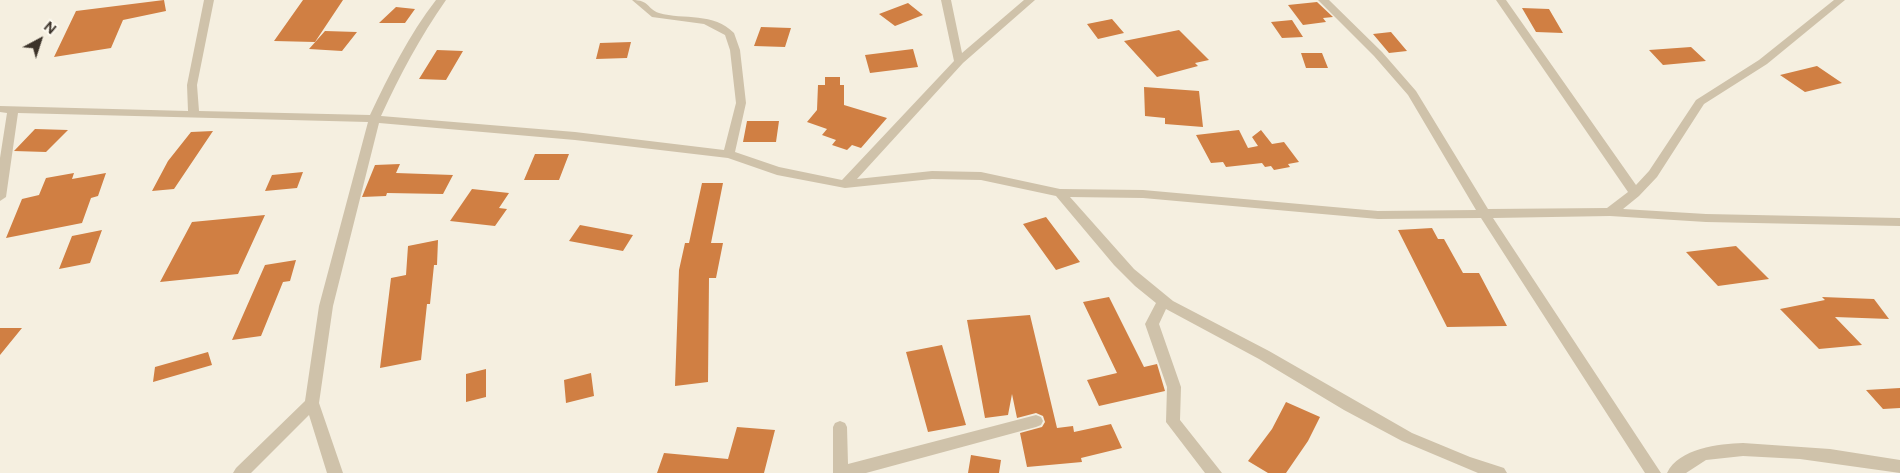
<!DOCTYPE html>
<style>
body{margin:0}
#map{position:relative;width:1900px;height:473px;overflow:hidden;background:#f5efe0;font-family:Figtree,sans-serif}
canvas{display:block}
.north{position:absolute;left:15px;top:15px;width:50px;height:50px;-webkit-text-stroke:4px #fcf8ed;paint-order:stroke;rotate:40deg;font-size:14px;font-weight:700;line-height:20px;text-align:center;color:#3c332a}
.north::after{content:'';display:block;margin:auto;width:18px;height:22px;background:#3c332a;clip-path:polygon(50% 0,100% 100%,50% 72%,0 100%)}
</style>
<div id="map">
<canvas width="1900" height="473"></canvas>
<div class="north">N</div>
</div>
<script>
const c = document.querySelector('canvas').getContext('2d');
c.lineJoin = 'round';
function fillPath(path, color) { c.fillStyle = color; c.fill(path, 'evenodd'); }
fillPath(new Path2D(`
 M164 0 166 11 123 20 111 48 54 57 76 11Z
 M303 0H343L315 42 274 41Z
 M1317 2 1333 17 1323 18 1326 22 1303 25 1288 5Z
 M908 3 923 15 895 26 879 14Z
 M396 7 415 9 405 23H379Z
 M1522 8 1549 9 1563 33 1536 32Z
 M1112 19 1124 33 1098 39 1087 24Z
 M1292 20 1303 37 1282 38 1271 22Z
 M761 27 791 28 785 47 754 46Z
 M1179 30 1209 60 1195 63 1198 66 1157 77 1124 41Z
 M325 31 357 32 342 51 309 49Z
 M1391 32 1407 51 1389 53 1373 34Z
 M631 42 627 58 596 59 600 43Z
 M1691 47 1706 61 1663 65 1649 50Z
 M913 49 918 67 870 73 865 55Z
 M437 50 463 51 446 80 419 79Z
 M1301 53H1322L1328 68H1306Z
 M1817 66 1842 83 1805 92 1780 75Z
 M825 77H840V85H844V105L887 118 861 148 852 145 847 150 832 145 836 140 822 135 827 129 807 122 817 110 818 85H825Z
 M1144 87 1199 91 1203 127 1165 124V118L1145 116Z
 M747 121H779L776 142H743Z
 M35 129 68 130 46 152 14 151Z
 M1239 130 1248 148 1258 146 1252 137 1261 130 1272 144 1284 142 1299 162 1288 164 1290 167 1274 170 1271 166 1265 167 1262 163 1226 167 1223 162 1211 163 1196 135Z
 M213 131 174 189 152 191 168 161 191 132Z
 M535 154H569L559 180H524Z
 M400 164 396 173 453 175 443 194 387 193 386 196 362 197 375 165Z
 M303 172 297 188 265 191 272 175Z
 M74 173 72 179 106 173 98 196 91 198 82 223 6 238 22 199 39 195 46 178Z
 M702 183H723L711 243H723L716 278H709L708 382 675 386 679 270 685 243H689Z
 M472 189 509 193 499 208 507 209 495 226 450 221Z
 M265 215 238 274 160 282 192 222Z
 M1046 217 1080 262 1056 270 1023 224Z
 M580 225 633 235 623 251 569 241Z
 M1432 228 1438 239H1444L1463 273H1479L1507 326 1447 327 1398 230Z
 M102 230 90 263 59 269 72 236Z
 M438 240 437 265H434L430 304H427L421 360 380 368 391 278 406 275 408 246Z
 M1736 246 1769 279 1718 286 1686 252Z
 M296 260 290 281 283 282 261 336 232 340 265 265Z
 M1109 297 1144 367 1157 364 1165 391 1099 406 1087 380 1117 373 1083 302Z
 M1822 297 1874 299 1889 319 1835 317 1862 345 1819 349 1780 309 1825 300Z
 M1030 315 1057 428 1073 426 1074 432 1111 424 1122 448 1081 458 1082 462 1027 467 1020 433 1042 427 1045 422 1043 416 1036 413 1017 418 1012 394 1008 415 985 418 967 320Z
 M0 328H22L0 355Z
 M942 345 966 425 928 432 906 352Z
 M208 352 212 365 153 382 155 367Z
 M486 369V397L466 402V374Z
 M591 373 594 396 566 403 564 380Z
 M1900 388V408L1883 409 1866 390Z
 M1286 402 1320 417 1308 441 1286 473H1268L1248 461 1272 429Z
 M737 427 775 430 764 473H657L664 453 728 459Z
 M971 455 1001 460 999 473H968Z`), '#d07f43');
fillPath(new Path2D(`
 M204 0H214L197 85 199 111 370 115C389 75 409 35 436 0H446C420 37 400 75 381 116L575 132 724 150 736 103 730 50 725 35 704 24 652 17 632 0C650 0 647 9 659 13 684 20 714 12 734 33L740 50 746 103 735 152 779 167 842 180 954 61 941 0H951L962 53 1024 0H1035L963 63 857 179 932 171 981 172 1060 189 1143 190 1378 211 1476 210 1408 95 1374 56 1318 0H1329L1382 52 1416 91 1488 209 1607 208 1628 192 1496 0H1506L1636 185 1649 171 1696 100 1759 60 1834 0H1845L1767 64 1704 104 1657 177 1639 196 1623 209 1706 214 1900 218V226L1706 222 1610 216 1493 218 1661 473H1645L1481 218 1378 219 1143 198 1070 197 1134 269 1173 301 1269 351 1412 433 1470 457 1504 468 1507 473H1478L1402 441 1344 410 1259 359 1166 309 1159 324 1181 387 1180 420 1222 473H1205L1166 422 1167 387 1145 324 1156 303 1135 286 1114 265 1056 196 981 180 932 179 845 188 777 175 728 158 575 140 379 123 333 306 319 403 343 473H327L309 415 251 473H233L236 468 305 401 319 306 368 122 18 113 6 197 0 201V158L7 113 0 112V106L188 111 187 85Z
 M1036 415 1041 417 1043 421 1041 425 1036 427 866 473H833V427L835 423 840 421 845 423 847 427 848 464Z
 M1743 443 1830 449 1900 460V473L1800 459 1743 456 1706 460 1686 473H1667C1679 448 1719 444 1743 443Z`), '#cfc2aa');
</script>
